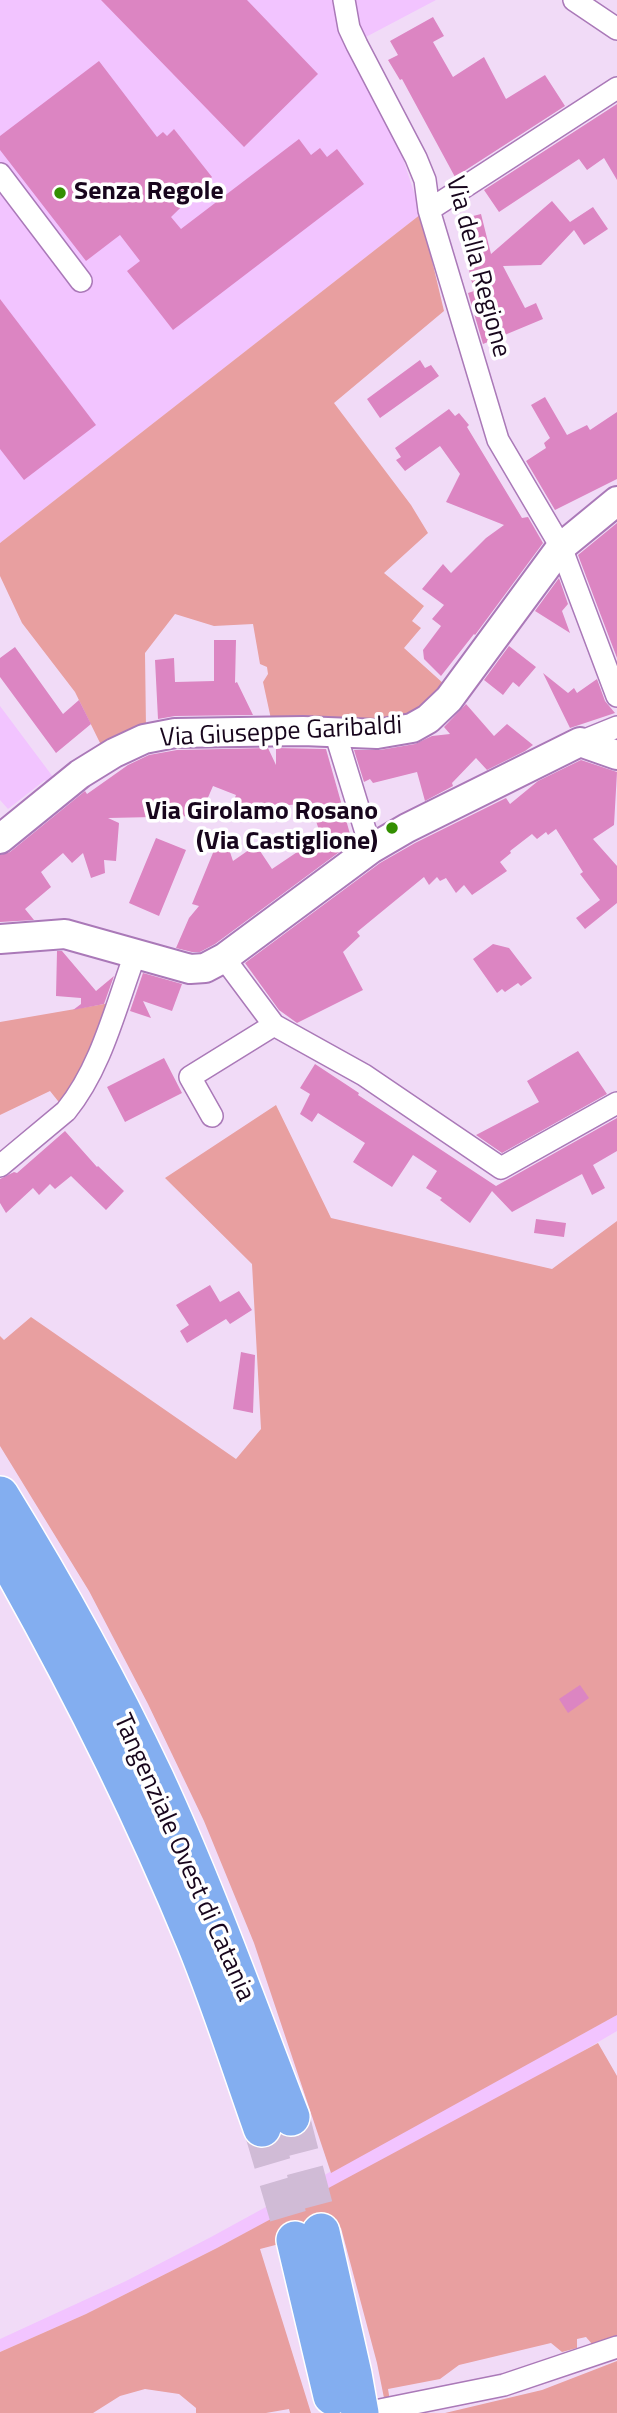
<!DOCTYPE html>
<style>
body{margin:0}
canvas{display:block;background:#f1dbf7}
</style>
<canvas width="617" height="2413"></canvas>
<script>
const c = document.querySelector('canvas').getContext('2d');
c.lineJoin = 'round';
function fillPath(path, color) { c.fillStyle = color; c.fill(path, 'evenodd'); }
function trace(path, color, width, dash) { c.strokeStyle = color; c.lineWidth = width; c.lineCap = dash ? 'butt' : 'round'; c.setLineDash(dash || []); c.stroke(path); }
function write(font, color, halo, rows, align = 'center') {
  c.font = font + ' "Titillium Web",sans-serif'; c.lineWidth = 7; c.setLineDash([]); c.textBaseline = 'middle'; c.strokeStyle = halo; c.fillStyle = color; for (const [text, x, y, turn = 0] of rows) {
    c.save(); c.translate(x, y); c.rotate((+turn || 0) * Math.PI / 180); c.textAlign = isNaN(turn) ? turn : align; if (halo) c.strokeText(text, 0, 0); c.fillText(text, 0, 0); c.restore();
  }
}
fillPath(new Path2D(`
 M0 0H436L364 38 421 214 0 543Z
 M0 706 56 781 50 786 45 780 8 809 0 800Z
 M617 2015V2031L542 2075 217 2248 86 2314 0 2352V2339L126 2281 211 2237Z`), '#f2c4ff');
fillPath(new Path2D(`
 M421 214 444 311 334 403 411 505 428 533 384 573 424 606 412 621 421 628 404 648 444 684C427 703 416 714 391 721L271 719 263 682 268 674 267 667 260 664 253 624 214 626 175 614 145 653 146 728 102 747 75 692 22 623 0 576V543Z
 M110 1003 89 1060 62 1106 50 1091 0 1115V1022Z
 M276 1105 331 1218 552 1269 617 1221V2015L331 2173 254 1943 204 1821 148 1704 89 1591 0 1446V1336L4 1340 31 1317 236 1459 261 1429 252 1264 165 1178Z
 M598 2043 617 2076V2336L592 2344 586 2337 577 2339V2348L562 2352 551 2343 459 2365 440 2379 388 2389 392 2413H387L377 2363 341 2228 260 2249 311 2413H290L289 2409 266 2413H196V2408L179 2394 145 2389 120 2396 93 2413H0V2352L86 2314 217 2248Z
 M617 2361V2413H445L542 2390Z`), '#e89fa0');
fillPath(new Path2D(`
 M101 0H247L318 74 244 147Z
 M433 17 444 36 433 42 453 77 484 57 506 99 545 75 565 106 455 177 402 79 400 80 388 60 398 55 390 41Z
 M99 61 157 137 163 132 167 136 174 129 212 177 171 217 181 229 299 139 311 155 320 148 327 157 337 149 364 184 173 330 127 271 140 261 120 235 86 261 0 150V136Z
 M617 104V180L604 158 587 170 579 159 499 212 484 190Z
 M552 201 570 222 593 207 608 229 584 245 574 230 541 265 503 266 525 308 536 303 543 319 483 344 468 293 474 291 457 220 481 214 491 254Z
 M0 299 96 425 24 480 0 449Z
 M420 360 425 368 431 365 439 376 380 418 367 399Z
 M545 397 567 435 587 425 590 430 617 412V479L555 510 526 461 546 448 544 443 550 438 531 405Z
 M449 409 455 416 459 413 469 425 467 427 522 518 528 517 543 543 475 635 474 634 441 676 424 659 423 650 441 626 432 619 444 605 422 589 443 564 451 573 486 538 504 525 446 502 460 474 440 446 405 471 396 460 401 457 395 448Z
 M617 523V658L578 555Z
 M559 578 568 604 562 611 570 633 535 611Z
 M214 640H236L235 683 237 682 253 715 175 716 158 719 155 660 174 658 175 682 214 681Z
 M509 646 536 667 519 687 513 682 503 695 484 680Z
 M15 647 63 714 79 700 91 724 56 753 0 677V658Z
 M543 673 568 693 574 688 577 693 597 679 605 701 615 713 570 728Z
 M466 704 494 736 507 724 533 745 525 751 487 770 476 758 452 783 453 786 425 801 417 772 373 783 370 779 364 782 354 750H380L415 744 432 736 450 734 444 727Z
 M268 748 276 765V748L326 749 350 834 346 847 215 944 200 952H192L176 948 189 918 199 906 192 904 217 843 228 846 233 861 256 845 272 869 321 836 310 803 258 808 259 816 241 818 238 812 229 813 236 795 213 786 200 816 108 818 119 823 116 861 104 860 105 873 91 878 83 853 72 863 63 853 41 872 51 887 25 909 34 920 0 922V855L10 852 85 791 87 794 128 765 149 755 177 750Z
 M581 760 617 772 614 825 593 839 617 866V903L585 929 576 918 600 900 580 874 583 872 556 829 548 835 546 832 537 839 532 834 510 851 511 853 500 862 507 871 472 895 464 885 456 893 446 878 440 881 437 877 429 885 424 877 357 932 360 936 343 952 363 990 297 1023 279 1010 245 963 380 863 415 843 506 798 510 804 538 781Z
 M156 838 186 850 159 916 129 903Z
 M493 944 509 948 532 978 521 986 518 983 505 992 502 989 497 993 473 959Z
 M57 951H62L96 991 114 976 104 1004 73 1010 81 1004V998L56 996Z
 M143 973 182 984 172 1011 143 1001 151 1018 130 1011Z
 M578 1051 607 1094 502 1153 476 1135 539 1102 527 1081Z
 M164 1058 182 1093 125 1122 107 1087Z
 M315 1064 359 1093 358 1095 496 1186 617 1118V1151L593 1165 605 1188 592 1195 582 1174 512 1212 492 1191 470 1223 440 1200 442 1198 426 1188 437 1171 413 1155 392 1187 353 1162 365 1143 318 1113 312 1122 300 1114 310 1094 300 1088Z
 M65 1131 97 1167 98 1166 124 1191 106 1210 71 1176 55 1189 50 1184 39 1195 33 1188 6 1213 0 1203V1179L14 1172 17 1173Z
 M536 1219 566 1223 564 1237 534 1233Z
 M210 1285 220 1302 239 1291 252 1310 230 1324 226 1319 187 1343 180 1331 189 1325 176 1305Z
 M241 1352 255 1355 253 1413 233 1409Z
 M580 1685 589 1698 568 1713 559 1699Z`), '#dc85c2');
trace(new Path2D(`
 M291 2117 321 2232
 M262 2128 295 2240`), '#d0bbd6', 37, [37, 18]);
const street = new Path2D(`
 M344 0 349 28 357 45 416 158 425 180 429 210 498 440 561 547 617 696
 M574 0 617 29
 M0 174 81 281
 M429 210 617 88
 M335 732 371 849
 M580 742 617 727
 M224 958 274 1025 364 1075 501 1168 617 1103
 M212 1116 190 1077 274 1025
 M0 1166 66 1111C102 1067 116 1005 136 952
 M365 2413 504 2385 617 2347`);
const secondary = new Path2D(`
 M0 839 80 774 114 753 144 739 175 733 303 731 377 734 412 728 428 719 449 699 561 547 617 501
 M0 939 65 934 190 969 205 968 224 958 371 849 407 828 580 742 617 755`);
const highway = new Path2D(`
 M0 1495C56 1586 109 1681 155 1778 206 1888 247 2003 291 2117
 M0 1547C73 1675 139 1806 195 1942 220 2003 240 2066 262 2128
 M321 2232 353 2374 360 2413
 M295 2240 332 2396`);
trace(street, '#aa79b8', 24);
trace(secondary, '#aa79b8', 32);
trace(highway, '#fff', 40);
trace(street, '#fff', 21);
trace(secondary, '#fff', 28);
trace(highway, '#83aef0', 37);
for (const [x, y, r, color] of [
 [60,193,7,"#338f01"],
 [392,828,7,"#338f01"]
]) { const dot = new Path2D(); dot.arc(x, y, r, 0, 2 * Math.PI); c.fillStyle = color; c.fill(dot); trace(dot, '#fff', 2.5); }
write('bold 26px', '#18061d', '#fff', [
 ["Senza Regole",74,193],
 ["Via Girolamo Rosano",378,813,"right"],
 ["(Via Castiglione)",378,843,"right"]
], 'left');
write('26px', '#18061d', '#fff', [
 ["Via della Regione",477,267,75],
 ["Via Giuseppe Garibaldi",281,733,-3],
 ["Tangenziale Ovest di Catania",183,1858,66]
]);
</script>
